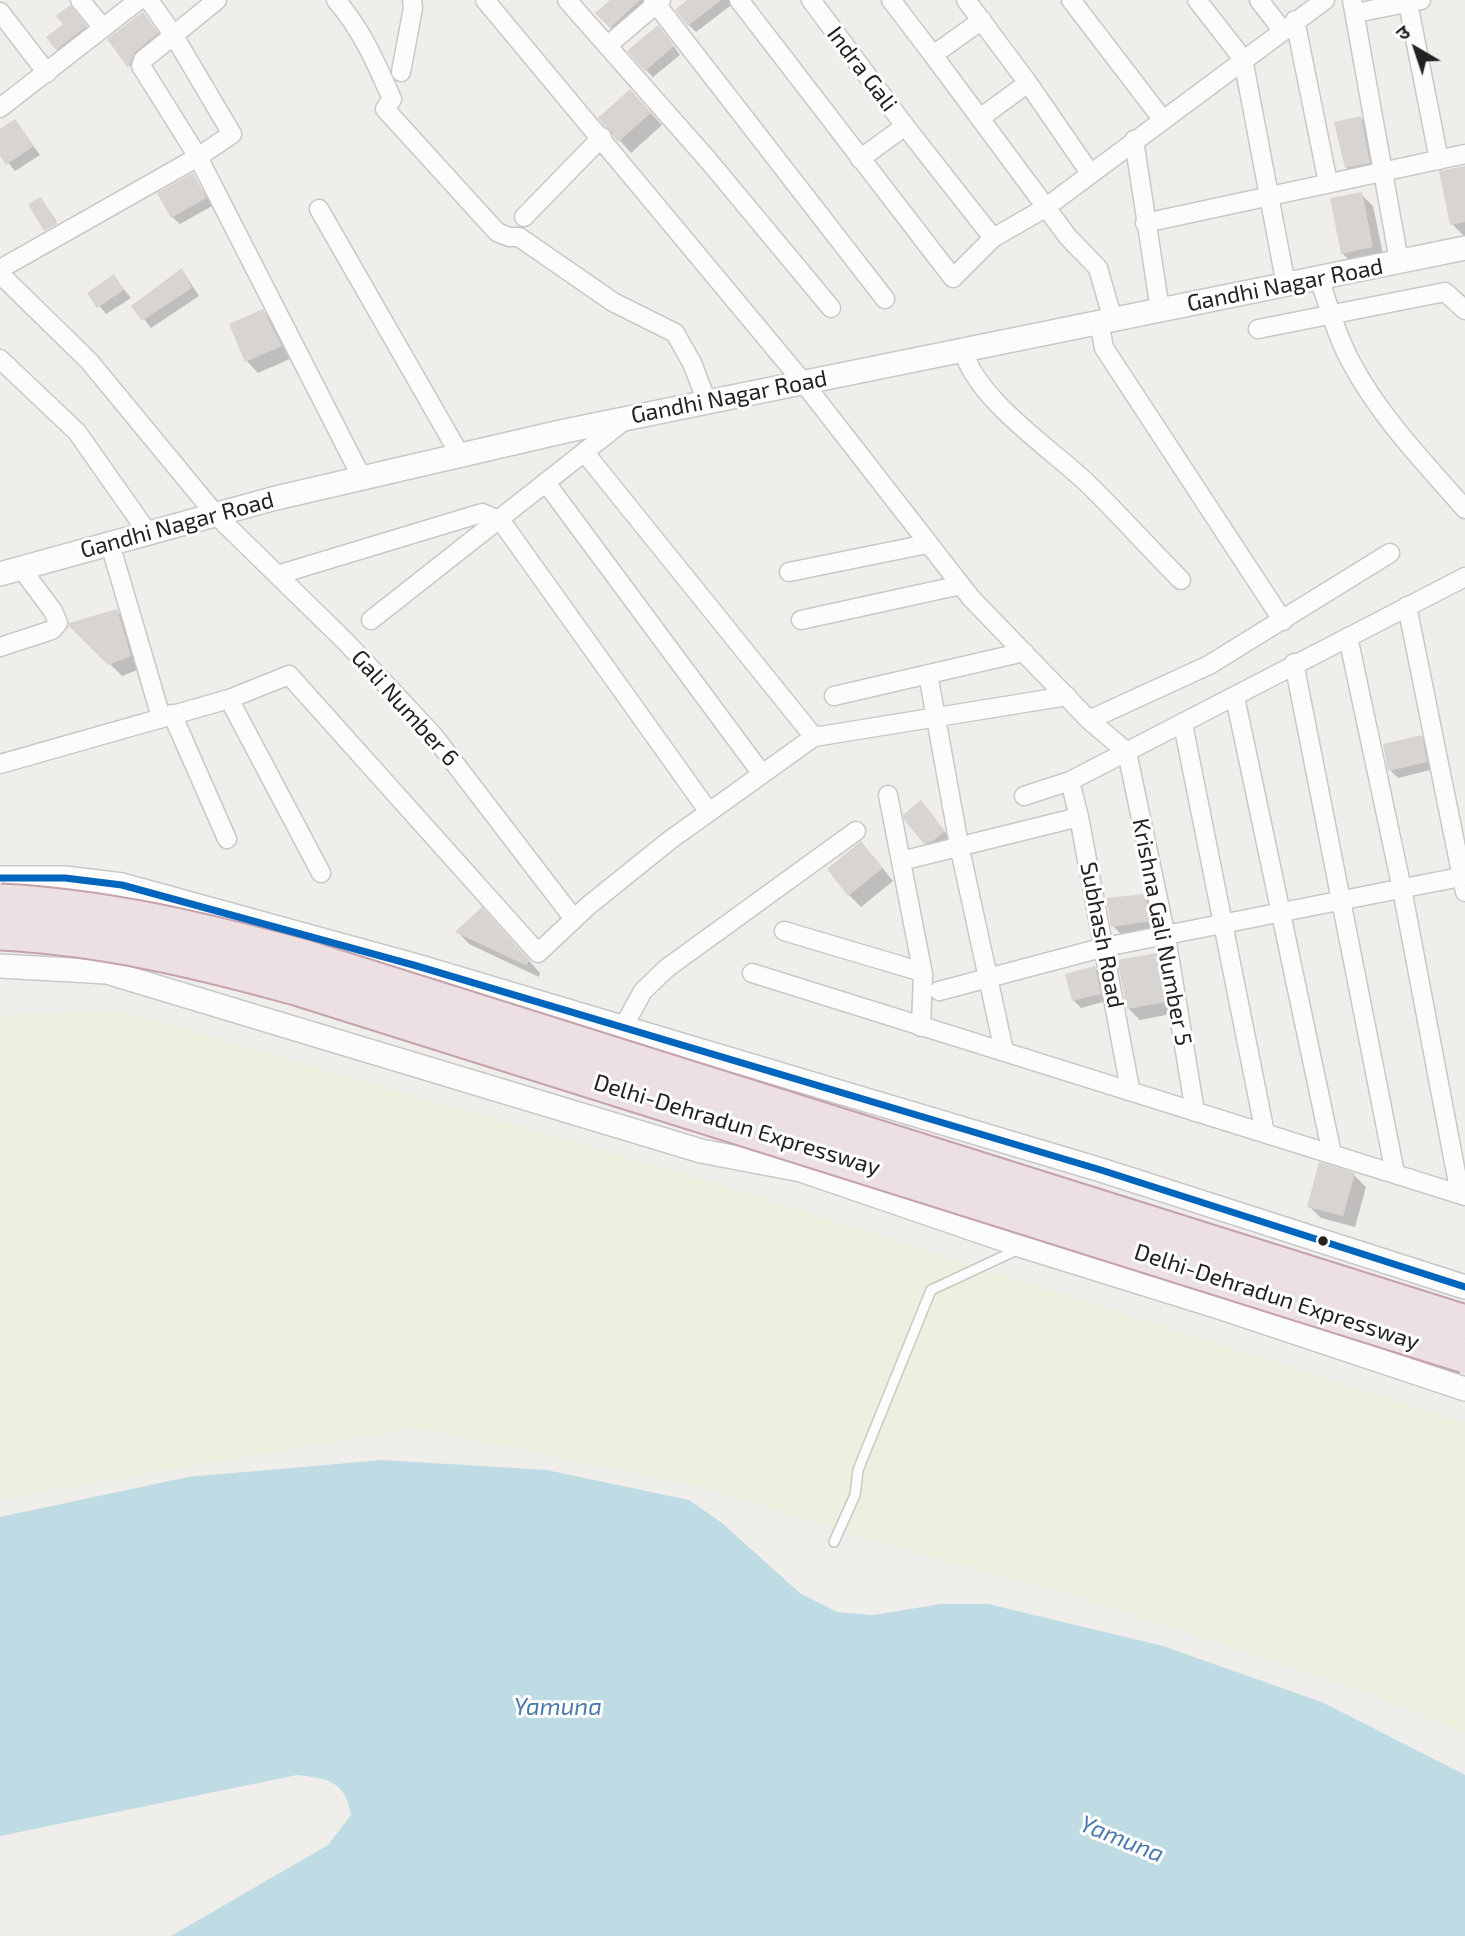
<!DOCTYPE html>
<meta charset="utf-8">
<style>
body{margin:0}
#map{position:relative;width:1465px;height:1936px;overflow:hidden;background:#f0eeeb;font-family:"Exo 2","Noto Sans Devanagari",sans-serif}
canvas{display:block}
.north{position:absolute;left:1381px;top:14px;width:70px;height:70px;-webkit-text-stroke:5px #fff;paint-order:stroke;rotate:321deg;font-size:19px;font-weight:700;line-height:28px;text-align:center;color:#222}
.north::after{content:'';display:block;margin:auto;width:24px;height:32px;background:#222;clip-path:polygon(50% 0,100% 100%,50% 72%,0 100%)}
</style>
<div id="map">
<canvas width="1465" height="1936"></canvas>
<div class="north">उ</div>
</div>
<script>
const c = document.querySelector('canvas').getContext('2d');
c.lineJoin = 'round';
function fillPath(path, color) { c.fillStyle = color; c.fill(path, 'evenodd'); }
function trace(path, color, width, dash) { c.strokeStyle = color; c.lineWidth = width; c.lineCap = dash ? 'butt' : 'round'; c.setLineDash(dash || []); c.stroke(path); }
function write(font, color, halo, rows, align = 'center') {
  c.font = font + ' "Exo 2",sans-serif'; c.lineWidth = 6; c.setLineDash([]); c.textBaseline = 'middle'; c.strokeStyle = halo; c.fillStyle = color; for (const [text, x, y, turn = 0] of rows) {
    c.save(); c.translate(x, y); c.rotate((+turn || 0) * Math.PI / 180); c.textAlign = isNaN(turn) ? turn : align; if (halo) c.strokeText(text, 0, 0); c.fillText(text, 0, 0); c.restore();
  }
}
fillPath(new Path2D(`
 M125 1012 718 1184 1465 1423V1733L1373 1694 1067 1593 873 1541 699 1486 416 1428 0 1499V1015Z`), '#efefdf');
fillPath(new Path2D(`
 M382 1460 547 1470 689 1500 722 1523 801 1594 837 1612 873 1615 941 1604H988L1163 1646 1324 1703 1465 1775V1936H171L328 1845 351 1815C346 1781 327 1778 297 1775L0 1836V1517L188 1477Z`), '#bfdbe3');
fillPath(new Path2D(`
 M613 0H650L618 35 598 13Z
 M690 0H732L734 3 696 32 689 25Z
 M143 14 169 46 147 64 140 78 109 40Z
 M77 15 93 35 64 57 57 49Z
 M666 35 680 55 653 77 646 70Z
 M642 103 662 125 631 153 600 118Z
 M1361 118 1373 129 1381 175 1358 179 1346 167Z
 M15 121 40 155 15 171 0 153V131Z
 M1465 167V236H1464L1452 224Z
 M193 175 212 206 180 224 172 217Z
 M1361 194 1373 206 1384 259 1354 265 1342 253Z
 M41 199 57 222 45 228Z
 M182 270 199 296 151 328 134 306Z
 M114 277 131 298 106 314 89 293Z
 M263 311 274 323 292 358 258 373 247 361Z
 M117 611 129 623 142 668 122 676 71 625Z
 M1421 737 1429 745 1434 769 1398 778 1390 770Z
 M928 810 951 840 933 850 925 842Z
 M873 856 893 881 861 907 849 895Z
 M1145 896 1152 903 1158 928 1121 934 1113 926Z
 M494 921 540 973 539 977 469 944 458 932Z
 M1156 955 1168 966 1176 1013 1140 1020 1128 1008Z
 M1095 968 1102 976 1107 1001 1081 1008 1073 1000Z
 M1354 1175 1366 1187 1355 1227 1321 1218 1309 1206Z`), '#0003');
fillPath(new Path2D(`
 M610 0H640L610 28 595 13Z
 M687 0H721L688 26 675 10Z
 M70 5 87 26 56 50 46 37 63 24 56 16Z
 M143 12 158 33 135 52 128 68 107 39Z
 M658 25 674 46 645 71 627 51Z
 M630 89 651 113 618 142 598 118Z
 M1361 116 1370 163 1345 168 1334 122Z
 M15 119 34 146 6 165 0 156V129Z
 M1465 166V222L1450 225 1439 171Z
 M193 173 206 198 171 218 157 193Z
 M1362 192 1373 247 1341 254 1330 198Z
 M41 197 57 224 44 231 28 204Z
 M182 268 192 288 142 321 131 306Z
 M114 274 124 290 97 308 87 293Z
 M263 309 282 346 245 362 229 324Z
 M117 609 131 656 108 665 69 626V623Z
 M1422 735 1427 762 1388 771 1383 744Z
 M921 800 945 831 933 841 924 844 905 821 903 815Z
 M861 841 883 868 848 896 827 869Z
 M1145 894 1151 921 1111 927 1106 898Z
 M482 907 529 960 527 966 455 932Z
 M1157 953 1165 1002 1127 1009 1117 960Z
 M1095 966 1101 994 1072 1001 1065 974Z
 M1319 1162 1355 1173 1343 1216 1307 1207Z`), '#d7d4d2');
const service = new Path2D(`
 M834 1542 855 1495 858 1470 931 1290 1019 1249`);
const minor = new Path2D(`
 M80 0 103 28
 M217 0 143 60 141 66 198 157 362 478
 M336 0C362 30 376 63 392 99L385 109 497 232 509 237H519L613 302 675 333 692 363 707 402
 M485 0 803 382 971 598 1089 720 1127 752 1166 937 1195 1112
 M567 0 708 160 831 308
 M653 0 885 299
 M739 0 953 278 993 238 1045 208 1325 0
 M811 0 905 126 860 159
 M891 0 933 55 982 20
 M966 0 1028 83 980 118
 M1071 0 1163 120
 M1197 0 1243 59 1286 285
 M1259 0 1282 30
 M1352 0 1399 261
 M1408 3 1439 160
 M0 12 47 73
 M1356 13 1421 0
 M1295 20 1328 183
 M607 46 661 0
 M933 55 1068 237 1098 268 1113 320
 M401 72 413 8 412 0
 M1028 83 1090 173
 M0 108 139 0
 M905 126 993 238
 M1134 140 1160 310
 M319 209 460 455
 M524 217 602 137
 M1145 223 1465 154
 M0 269 198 157 232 134 174 36 149 0
 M0 274 89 361 216 515 345 641 433 735 574 919
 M1319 278C1329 307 1337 337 1352 364 1381 418 1425 463 1465 509
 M1099 322 1104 348 1283 621
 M1258 329 1445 292 1465 310
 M963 350C977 400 1049 447 1087 483 1119 514 1149 548 1181 580
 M0 359 77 432 148 533
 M585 453 814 737
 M547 484 762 774
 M110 544 161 717
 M789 572 927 544
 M277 575 482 513 501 521 709 812
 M1407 606 1465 892
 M371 620 625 420
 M801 620 961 585
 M1348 637 1402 889 1460 1194
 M0 647 52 630 58 623 53 611 21 568
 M1294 663 1395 1173
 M928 674 959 845 1004 1051
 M834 696 1024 652
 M1235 697 1332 1154
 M229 699 321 873
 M172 714 227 839
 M1089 720 1209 665 1390 553
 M1183 724 1265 1133
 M0 764 229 699 289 675 538 953 588 906 670 840 814 737 1067 696
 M1070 781 1079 817 1130 1089
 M888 795 923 974 921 1027
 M1024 796 1070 781 1465 577
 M901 861 1079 817
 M784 931 922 972
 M752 973 1465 1196
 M939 991 1105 947 1465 876
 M622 1029 643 991 667 968 856 831`);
const tertiary = new Path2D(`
 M0 574 276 498 565 431 1465 248
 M0 878H65L122 885 417 966 1101 1170 1465 1287
 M0 966 107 972 701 1151 801 1170 1023 1246 1219 1307 1465 1389`);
trace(service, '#c9c8c7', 12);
trace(minor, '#c9c8c7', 21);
trace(tertiary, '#c9c8c7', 26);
trace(service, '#fdfcfc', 9);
trace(minor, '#fdfcfc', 18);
trace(tertiary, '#fdfcfc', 23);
const motorwayBridge = new Path2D(`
 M0 901C105 906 204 930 305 957L1465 1322
 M0 933C102 938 198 961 296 988L1465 1356`);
trace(motorwayBridge, '#c5a2ac', 37, []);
trace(motorwayBridge, '#ece0e2', 33);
trace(new Path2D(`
 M0 878H65L122 885 417 966 1101 1170 1465 1287`), '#0065bd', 7);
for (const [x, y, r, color] of [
 [1323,1241,6,"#222"]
]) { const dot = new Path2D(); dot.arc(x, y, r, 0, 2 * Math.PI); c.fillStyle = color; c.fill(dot); trace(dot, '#fff', 2.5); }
write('23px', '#222', '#fff', [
 ["Indra Gali",862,69,53],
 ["Gandhi Nagar Road",1285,285,-11],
 ["Gandhi Nagar Road",729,397,-11],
 ["Gandhi Nagar Road",177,525,-15],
 ["Gali Number 6",405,708,48],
 ["Krishna Gali Number 5",1162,932,79],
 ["Subhash Road",1102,935,79],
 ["Delhi-Dehradun Expressway",737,1125,17],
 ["Delhi-Dehradun Expressway",1277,1297,18]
]);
write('italic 24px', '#4a7aab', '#fff', [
 ["Yamuna",558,1707],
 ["Yamuna",1122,1839,22]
]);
</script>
